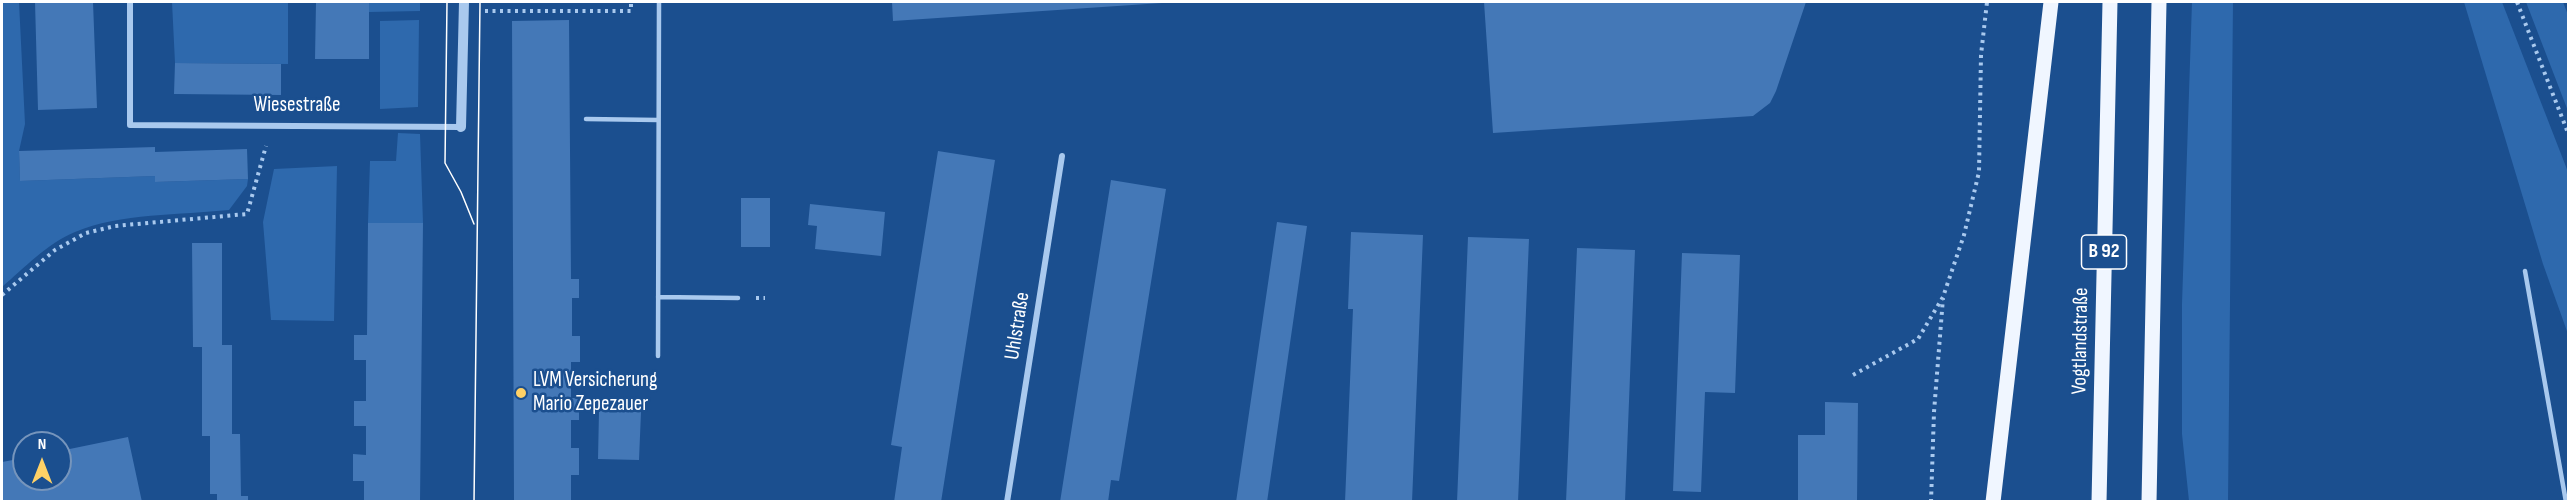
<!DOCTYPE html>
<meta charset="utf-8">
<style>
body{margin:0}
#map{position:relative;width:2570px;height:503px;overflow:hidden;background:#1b4f8f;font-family:"Sofia Sans Condensed",sans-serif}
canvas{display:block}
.frame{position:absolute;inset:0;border:3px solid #fff;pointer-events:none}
.north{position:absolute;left:12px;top:431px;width:60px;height:60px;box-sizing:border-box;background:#1b4f8f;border:2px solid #7695bc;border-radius:50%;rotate:0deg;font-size:16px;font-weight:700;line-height:24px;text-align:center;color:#fff}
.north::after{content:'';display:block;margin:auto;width:21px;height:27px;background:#ffd166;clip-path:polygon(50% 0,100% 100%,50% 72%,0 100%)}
</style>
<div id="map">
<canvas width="2570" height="503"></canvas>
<div class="frame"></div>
<div class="north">N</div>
</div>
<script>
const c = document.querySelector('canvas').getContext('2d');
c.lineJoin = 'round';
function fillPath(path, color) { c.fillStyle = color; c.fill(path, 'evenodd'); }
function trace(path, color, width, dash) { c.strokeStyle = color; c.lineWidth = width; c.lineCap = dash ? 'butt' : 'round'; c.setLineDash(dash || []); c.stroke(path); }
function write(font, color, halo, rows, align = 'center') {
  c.font = font + ' "Sofia Sans Condensed",sans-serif'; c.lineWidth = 5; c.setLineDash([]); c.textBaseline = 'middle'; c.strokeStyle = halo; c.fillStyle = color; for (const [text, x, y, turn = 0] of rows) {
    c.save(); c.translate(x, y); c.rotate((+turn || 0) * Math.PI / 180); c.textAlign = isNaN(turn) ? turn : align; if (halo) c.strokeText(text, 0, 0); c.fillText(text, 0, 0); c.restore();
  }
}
fillPath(new Path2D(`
 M2 2H19L25 124 19 151 20 181 155 176V182L248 179 247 186 229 210C181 215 120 213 75 232 48 243 24 268 2 287Z
 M172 2H288V64L175 63Z
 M369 2H420V11L369 12Z
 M2192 2H2233L2228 501H2189L2182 434V304Z
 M2464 2H2502L2568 172V334L2543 264Z
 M2526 2H2563L2568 15V111Z
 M419 20 418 107 380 109V21Z
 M398 133 420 134 423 223H368L370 161H396Z
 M337 166 334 321 271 320 263 222 274 169Z`), '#2e69ad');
fillPath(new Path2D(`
 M35 2H93L97 108 38 110Z
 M316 2H369V59H315Z
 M892 2H1162V3L893 21Z
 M1484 2H1806L1776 91 1770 103 1753 116 1493 133Z
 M569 20 571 279H579V298H572V336H580V362H571V398H579V420H571V448H579V475H571V502H514L512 21Z
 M175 63 281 64V95L174 94Z
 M155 147V152L247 149 248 179 155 182V176L20 181 19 151Z
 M938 151 995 160 941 502H894L902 447 891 445Z
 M1111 180 1166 189 1119 481 1111 480 1108 502H1060Z
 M741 198H770V247H741Z
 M810 204 885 212 881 256 815 249 817 226 808 225Z
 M1277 222 1307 226 1267 502H1236Z
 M368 223H423L420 502H364V481H353V454L366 455V426H354V401H366V360H354V335H367Z
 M1351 232 1423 235 1412 502H1345L1353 309H1348Z
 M1468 237 1529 239 1518 502H1457Z
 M192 243H222V345H232V434H240L241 496H248V502H217V494H210V436H202V347H193Z
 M1577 248 1635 250 1625 502H1566Z
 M1682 253 1740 255 1735 393 1705 392 1701 492 1673 491Z
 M1825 402 1858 403 1857 502H1798V435H1825Z
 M599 411 641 412 639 460 598 459Z
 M128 437 142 502H2V462L24 458V479H60V451Z`), '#4478b7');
trace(new Path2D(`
 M2517 2 2568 133
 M485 11H631V2
 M2 295 55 250 86 233 115 226 247 214 266 146
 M756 298H765
 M1853 375 1918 339 1943 297 1964 235 1979 172 1981 55 1987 2
 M1931 502 1934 412 1943 298`), '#a9c9ee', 4, [3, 4.5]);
trace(new Path2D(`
 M586 119 658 120
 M2525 271 2566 502
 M658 297 738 298
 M658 356 659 2`), '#a9c9ee', 4.5);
trace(new Path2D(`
 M130 2V125L461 127
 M1007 502 1062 156`), '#a9c9ee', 6);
trace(new Path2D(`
 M461 127 464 2`), '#a9c9ee', 10);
trace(new Path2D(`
 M1993 502 2051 2
 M2099 502 2110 2
 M2149 502 2159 2`), '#f0f6ff', 15);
trace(new Path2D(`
 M447 2 445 163 461 192 474 224
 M474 502 480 2`), '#fff', 1.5);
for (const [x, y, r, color] of [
 [521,393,6,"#ffd166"]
]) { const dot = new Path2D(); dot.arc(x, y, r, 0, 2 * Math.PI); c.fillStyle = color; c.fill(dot); trace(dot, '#1b4f8f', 2); }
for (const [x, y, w] of [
 [2104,252,45]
]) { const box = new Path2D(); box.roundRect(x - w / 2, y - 17, w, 34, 4.5); c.fillStyle = '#1b4f8f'; c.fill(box); trace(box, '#fff', 1.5); }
write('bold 20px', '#fff', null, [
 ["B 92",2104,252]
]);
write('21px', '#fff', '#1b4f8f', [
 ["Wiesestraße",297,106],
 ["Uhlstraße",1018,326,-81],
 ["Vogtlandstraße",2081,341,-89]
]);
write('21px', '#fff', '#1b4f8f', [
 ["LVM Versicherung",533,381],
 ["Mario Zepezauer",533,405]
], 'left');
</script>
